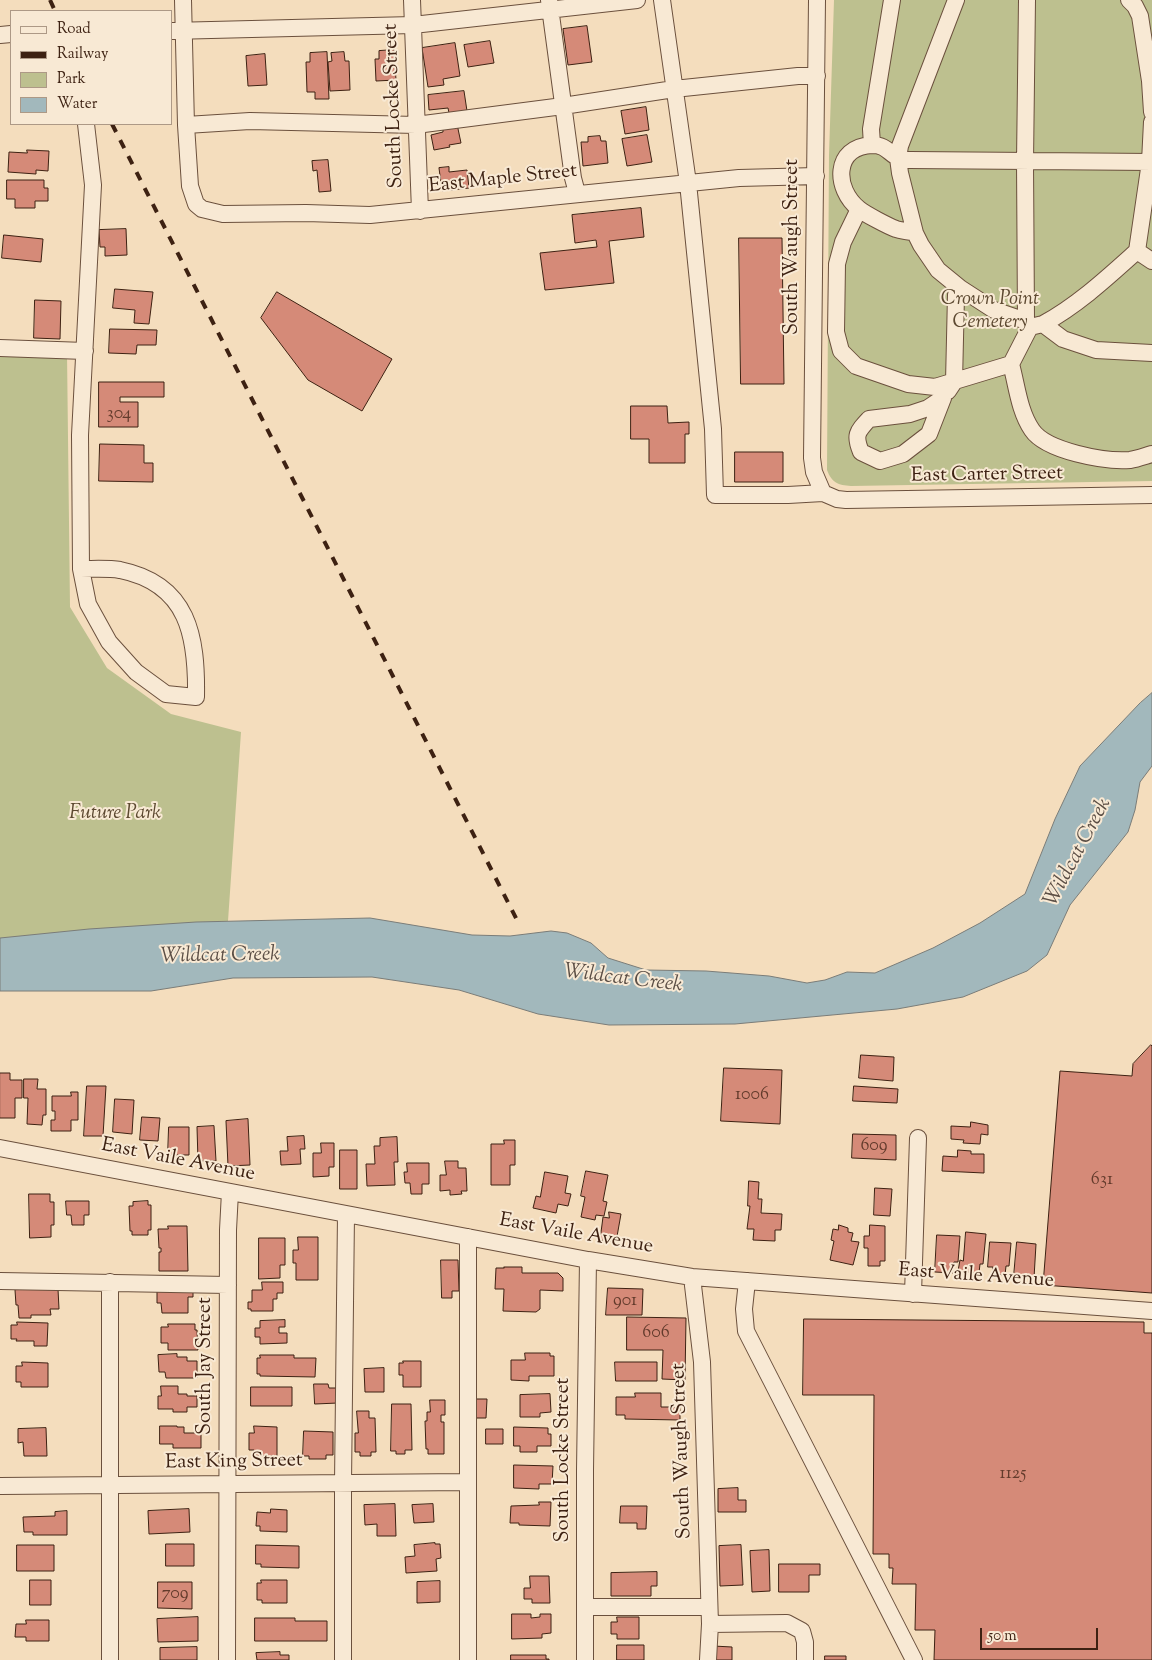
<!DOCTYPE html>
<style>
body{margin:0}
#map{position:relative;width:1152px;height:1660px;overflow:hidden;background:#f4ddbd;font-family:"Sorts Mill Goudy",serif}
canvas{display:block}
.legend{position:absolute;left:10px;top:10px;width:162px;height:115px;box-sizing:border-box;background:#f8e9d4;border:1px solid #ad9986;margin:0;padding:6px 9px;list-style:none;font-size:15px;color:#3d2112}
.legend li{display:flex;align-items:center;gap:10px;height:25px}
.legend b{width:25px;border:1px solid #ad9986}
.scale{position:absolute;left:980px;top:1628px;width:118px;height:22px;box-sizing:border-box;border:2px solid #3d2112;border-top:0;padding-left:6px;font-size:15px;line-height:18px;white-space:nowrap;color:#3d2112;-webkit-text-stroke:4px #f8e9d4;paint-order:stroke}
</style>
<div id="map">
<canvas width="1152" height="1660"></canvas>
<ul class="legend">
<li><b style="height:6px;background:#f8e9d4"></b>Road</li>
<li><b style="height:6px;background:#3d2112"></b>Railway</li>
<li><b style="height:14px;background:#bdc08f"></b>Park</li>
<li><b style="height:14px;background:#a2b8bc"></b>Water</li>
</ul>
<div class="scale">50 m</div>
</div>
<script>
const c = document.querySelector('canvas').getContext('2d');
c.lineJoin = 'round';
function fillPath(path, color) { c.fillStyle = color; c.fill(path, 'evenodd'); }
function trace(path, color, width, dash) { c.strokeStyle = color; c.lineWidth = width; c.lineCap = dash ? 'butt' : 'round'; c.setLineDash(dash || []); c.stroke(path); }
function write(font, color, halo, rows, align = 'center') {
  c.font = font + ' "Sorts Mill Goudy",serif'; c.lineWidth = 4; c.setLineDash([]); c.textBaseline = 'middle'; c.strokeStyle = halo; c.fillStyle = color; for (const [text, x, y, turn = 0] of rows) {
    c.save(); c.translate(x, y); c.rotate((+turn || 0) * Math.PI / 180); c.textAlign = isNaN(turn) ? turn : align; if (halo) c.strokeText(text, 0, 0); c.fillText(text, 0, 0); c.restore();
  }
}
fillPath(new Path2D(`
 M834 0H1152V481L851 486C838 485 832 483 827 470L829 155Z
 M0 352 67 353 70 607 107 668 171 714 241 732 228 921 0 939Z`), '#bdc08f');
const water = new Path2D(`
 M1152 693V766L1140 782 1135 810 1128 832 1070 905 1047 955 1027 971 963 997 897 1009 735 1024 609 1025 538 1014 459 990 372 977 233 978 151 991H0V938L89 929 196 922 370 918 472 935 510 936 551 931 567 933 591 943 608 958 646 970 706 971 769 976 807 983 825 980 847 972 875 973 933 948 980 923 1025 894 1055 819 1080 766 1140 703Z`);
fillPath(water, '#a2b8bc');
trace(water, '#7a7c78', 1);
const building = new Path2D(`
 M587 26 592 62 568 65 563 29Z
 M490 41 494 63 468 67 464 45Z
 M455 43 460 76 443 79 444 85 428 87 422 48Z
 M394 50 396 80 376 81 375 59H379V51Z
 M327 52 329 99H315V92H307L306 62H310V53Z
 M344 52 345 61H349L350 90 330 91 328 62 332 61 331 53Z
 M265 54 267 85 248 86 246 56Z
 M464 91 467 111 449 113 448 108 429 110 428 95Z
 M646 107 649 130 625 134 621 111Z
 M457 124 461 143 449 145 450 147 434 150 431 135 443 132V126Z
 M647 135 652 162 627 166 622 139Z
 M600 136 601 141H606L608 163 583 166 581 142H588V137Z
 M27 150 49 151 48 171 36 170V174L8 172 9 152 27 153Z
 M328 160 331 191 319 192 317 170 313 171 312 161Z
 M449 167V172L467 170 469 188 442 191 439 168Z
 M7 180H44V188H48V201H35V208H15V199H7Z
 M641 208 644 237 609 241 614 283 545 290 540 253 597 247 596 240 575 243 572 215Z
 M126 229 127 255 105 256V247H100L99 230Z
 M4 235 43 239 41 262 2 258Z
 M739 238H782L784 384H741Z
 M115 289 153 292 149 324 134 323 135 310 113 308Z
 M277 292 392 359 362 411 308 380 261 318Z
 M35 300 61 301 60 339 34 338Z
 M110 329 157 330 156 345H137L136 354 109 353Z
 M99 382H164V397H120V402H138V427H99Z
 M631 406H667L668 423 689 422V434H685V463H649V439H631Z
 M100 444 144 445V463H153V482L99 481Z
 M735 452H783V482H735Z
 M1151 1045 1152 1046V1293L1043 1285 1060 1071 1132 1076 1133 1064Z
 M861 1055 894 1057 893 1081 859 1078Z
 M724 1068 782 1070 780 1124 721 1121Z
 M0 1073H10V1080H22V1098H15V1118H0Z
 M24 1079H38L37 1089H46V1115H43L42 1125 27 1124 28 1098H24Z
 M87 1086H106L103 1136H84Z
 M854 1086 898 1089 897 1103 853 1101Z
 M71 1092H78V1120H71V1131H51V1120H55V1111H52V1096H71Z
 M115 1099 134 1100 132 1134 113 1132Z
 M142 1117 160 1118 158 1141 140 1140Z
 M248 1119 250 1165 228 1166 226 1121Z
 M971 1122 988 1125V1135L981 1134 980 1144 963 1143 964 1140 951 1139V1126L970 1127Z
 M214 1126 216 1161H198L197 1127Z
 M169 1127H189V1155H168Z
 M853 1134 896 1135V1160L852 1158Z
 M304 1136 305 1149H300L301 1164 281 1165 280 1151H288L287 1137Z
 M397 1137 398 1162H394L395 1185 367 1186 366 1164H375L374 1146H380V1138Z
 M504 1140H515V1165H510V1185H491V1144H504Z
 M321 1143H334V1167H329V1176L313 1177V1153H321Z
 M340 1150H357V1189H340Z
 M958 1150 971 1151V1154H984V1173L942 1171 943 1156 957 1157Z
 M445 1161H458V1168H466L467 1191H461L462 1194 450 1195V1190L440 1191V1175H446Z
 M407 1163H429V1184H422V1194H411L410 1183H405L404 1172H407Z
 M586 1171 608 1175 603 1201 607 1202 604 1216 596 1215 595 1220 581 1217 585 1197 581 1196Z
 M545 1172 568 1176 565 1193 571 1194 568 1206 558 1204 556 1213 533 1208 536 1196 540 1197Z
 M749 1181 759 1182 758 1199H762L761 1213 782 1214 781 1230H775V1241L753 1240 754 1229H747L750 1206H748Z
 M875 1188 892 1189 890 1216 874 1215Z
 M29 1194H50V1202H54V1225H51V1237L30 1238Z
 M66 1201H89V1215H84V1225H72L71 1215H67Z
 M148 1201V1205H151V1230H148V1235H132V1231H130L129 1206H133V1202Z
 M609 1212 621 1214 616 1242 600 1240 603 1217 609 1218Z
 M839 1225 848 1228V1232L853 1233 851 1241 859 1242 853 1265 830 1260 834 1241 831 1240 833 1229 838 1230Z
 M870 1225 885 1226V1261H880V1266H868V1248H864V1236H869Z
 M168 1226H187L188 1271H159V1252H161V1248H159L158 1229H168Z
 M966 1232 986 1234 983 1264H980L979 1273 958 1271 960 1260 963 1261Z
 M937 1235 960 1236 958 1262H954L953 1273 935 1272Z
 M298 1237H318V1280H296V1263H293V1250H298Z
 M259 1238H285V1265H280V1278L259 1279Z
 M990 1242 1011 1243 1009 1266H1006L1005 1275 992 1274 993 1267H988Z
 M1017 1242 1036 1244 1034 1278 1014 1276Z
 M441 1260H458L459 1291H452V1298H442Z
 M504 1267H522V1273H558L563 1278V1291L540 1290V1309L536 1312 503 1311 504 1289H495L496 1268H504Z
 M262 1282H283V1293H277V1299H273V1311H251V1309H248V1302H252V1290H262Z
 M193 1285V1297H188V1313H162L161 1303H157V1289Z
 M608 1288 643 1289 642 1315H606Z
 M58 1289 59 1309H50L51 1315H31V1318H19L18 1305H16L15 1290Z
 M627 1317 686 1318 685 1380 662 1379 663 1350H627Z
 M804 1319 1144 1322V1333H1152V1660H934L935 1630H915L916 1584H892L893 1568H889V1554H873L874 1395H803Z
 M285 1320V1327H279V1333H287V1343L260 1344V1337H255V1328H260V1321Z
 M17 1322 48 1323 47 1346H34V1341H16L17 1339H11V1325H17Z
 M168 1324H195V1330H197L198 1350H168V1343H161V1327H168Z
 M525 1353H550V1356H554V1376H529V1381L511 1380V1360H525Z
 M177 1354V1357H187V1361H197V1378H166L165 1372H159L158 1355Z
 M260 1355H294V1358H316L315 1377 260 1376V1374H257V1358H260Z
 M403 1361H421V1387H403V1375H399V1363H403Z
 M22 1362 48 1363V1387H21V1382H16V1366H22Z
 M615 1362H657V1381H616Z
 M384 1368V1392H365L364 1369Z
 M314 1384H328L329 1388H337L338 1403 315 1404Z
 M161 1386H178V1394H187V1396H197V1407H187V1412H173V1409H158V1396H161Z
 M251 1387H292V1406H251Z
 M635 1393H661V1407H680V1420L625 1419V1415H616V1397H635Z
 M550 1394 551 1412 540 1413V1417H520V1395Z
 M469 1399H487L486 1418H469Z
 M430 1400H445V1415H441V1422H444V1454H428V1449H426L425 1421H427V1412H430Z
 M392 1404H411L412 1450H405V1454H396V1451H391Z
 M357 1411H369V1418H375L376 1452H371V1456H360V1452H355V1433H358Z
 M160 1426H177V1427H184V1433H201V1448H173V1444H160Z
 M254 1426 277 1427V1456H254V1450H249V1433H254Z
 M514 1427 548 1428V1434H551V1446H537V1452H520V1446H514Z
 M46 1428 47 1456H24L23 1442 18 1443V1429Z
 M486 1429H503V1444H486Z
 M304 1431 333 1432V1455H326V1459H309V1456H303Z
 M514 1465 553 1466 552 1484H539V1489L514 1488Z
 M738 1488V1500H746V1512H718V1489Z
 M539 1502H551L550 1526 519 1525V1523H510L511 1506 539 1505Z
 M395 1504 396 1536H377V1524L365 1525 364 1505Z
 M433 1504 434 1522 414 1523 412 1505Z
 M621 1506H647L646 1529H637V1523H620Z
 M189 1509 190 1532 149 1534 148 1511Z
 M271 1509 287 1510V1532L260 1531V1526H256L257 1512 270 1513Z
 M67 1511V1535H33V1532H24L23 1517 55 1516V1512Z
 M435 1543V1544H440L441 1558 436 1559 437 1571 406 1573 405 1557 415 1556 414 1545Z
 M166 1544H194V1566H166Z
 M17 1545H54V1571H17Z
 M256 1545 299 1546V1568L261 1567V1564H256Z
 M741 1545 743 1585 720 1586 719 1546Z
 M769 1550 770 1591 752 1592 750 1551Z
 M779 1564H820V1575H809V1592H779Z
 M657 1572V1586H651V1596H611V1573Z
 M530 1576H549L550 1603H532V1599H524V1588H530Z
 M30 1580H51V1605H30Z
 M261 1580H287V1603H262V1600H257V1583H261Z
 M440 1581V1602L417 1603V1582Z
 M158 1582H192V1609L158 1608Z
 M512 1614H531V1618L540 1617V1614H551V1633L542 1634V1638L512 1639Z
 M198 1617V1641L158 1642 157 1619Z
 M617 1617H639V1639H617V1634H611V1622H617Z
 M255 1618H295V1621H327V1641H255Z
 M26 1620H49V1641H26V1637H15L16 1624H26Z
 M617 1645H644V1660H617Z
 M713 1646 732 1647V1660H713Z
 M197 1647V1660H160V1648Z
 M280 1652V1655H289V1660H257L256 1653Z
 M511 1655H546V1659H549V1660H511Z
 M825 1656H846V1660H825Z`);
fillPath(building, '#d58a78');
trace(building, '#3d2112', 1);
const minor = new Path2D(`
 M183 0 186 125 190 186 196 204 202 209 223 214 306 213 370 215 739 178 816 176
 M412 0 420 211
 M549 0 573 178 577 193
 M662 0 688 183 713 429 715 495H788L823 493 837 499 846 500 1152 495
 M817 0 812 458 814 472 823 493
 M956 0 900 146 898 158 900 173 915 233 921 245 938 270 960 288 994 310 1026 321 1030 327
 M1129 0 1135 6 1140 16 1150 81 1152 112
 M171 31 413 25 637 0
 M0 35 11 34
 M186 125 250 121 416 125 563 106 674 89 798 76H817
 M872 145 871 129 892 0
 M859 209 843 242 837 264 836 332 841 351 856 366 908 384 935 387 1011 364 1030 327 1043 324 1063 339 1096 350 1152 353
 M915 233C909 231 902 231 896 229 888 226 865 214 859 209 834 189 833 147 872 145 887 145 889 154 899 158 902 160 907 160 910 160L1152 162
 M1137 251 1152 261
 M1026 321 1025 162 1027 0
 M1043 324C1078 305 1108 277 1137 251L1150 162 1152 122
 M0 348 85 351
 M1011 364C1017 386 1019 411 1032 430 1046 451 1105 462 1130 460 1137 459 1145 456 1152 454
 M948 391 954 382 956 295 960 288
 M943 398 929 434 903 454 880 461 861 452C854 435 857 432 869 419L910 414 928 408Z
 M81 569C94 569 108 568 120 570 189 584 197 637 196 697L166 694 136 672 109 642 88 604 81 569 80 435 93 185 86 124
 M0 1148 588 1260 692 1277 1152 1311
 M692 1277 702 1362 710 1624 708 1660
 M0 1281 228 1285
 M747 1281 744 1309 746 1331 914 1660
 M913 1294 918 1138
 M0 1486 468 1482
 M586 1607H709
 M710 1624 787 1623 802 1631 805 1642V1660
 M110 1660V1282
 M227 1660 228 1230 230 1192
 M343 1660V1483L346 1214
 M468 1660V1237
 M585 1660V1470L588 1260`);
trace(minor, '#6b503d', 18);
trace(minor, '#f8e9d4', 16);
trace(new Path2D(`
 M50 0 55 11
 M112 124 518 922`), '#3d2112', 4, [9, 9]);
write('18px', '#633b2c', null, [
 ["304",119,415],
 ["1006",752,1096],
 ["609",874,1147],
 ["631",1102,1181],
 ["901",625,1302],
 ["606",656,1334],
 ["1125",1013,1475],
 ["709",175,1595]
]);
write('20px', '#3d2112', '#f8e9d4', [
 ["South Locke Street",395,106,-92],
 ["East Maple Street",503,180,-6],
 ["South Waugh Street",794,247,-90],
 ["East Carter Street",987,476,-1],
 ["East Vaile Avenue",178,1161,11],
 ["East Vaile Avenue",576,1235,10],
 ["East Vaile Avenue",976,1277,4],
 ["South Jay Street",207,1366,-90],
 ["South Waugh Street",683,1451,-92],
 ["South Locke Street",565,1460,-90],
 ["East King Street",234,1463,-1]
]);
write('italic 20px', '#5d4931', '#f8e9d4', [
 ["Crown Point",990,301],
 ["Cemetery",990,324],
 ["Future Park",115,815]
]);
write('italic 21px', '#5b4e45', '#f8e9d4', [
 ["Wildcat Creek",1079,853,-62],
 ["Wildcat Creek",220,957,-1],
 ["Wildcat Creek",623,980,7]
]);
</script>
